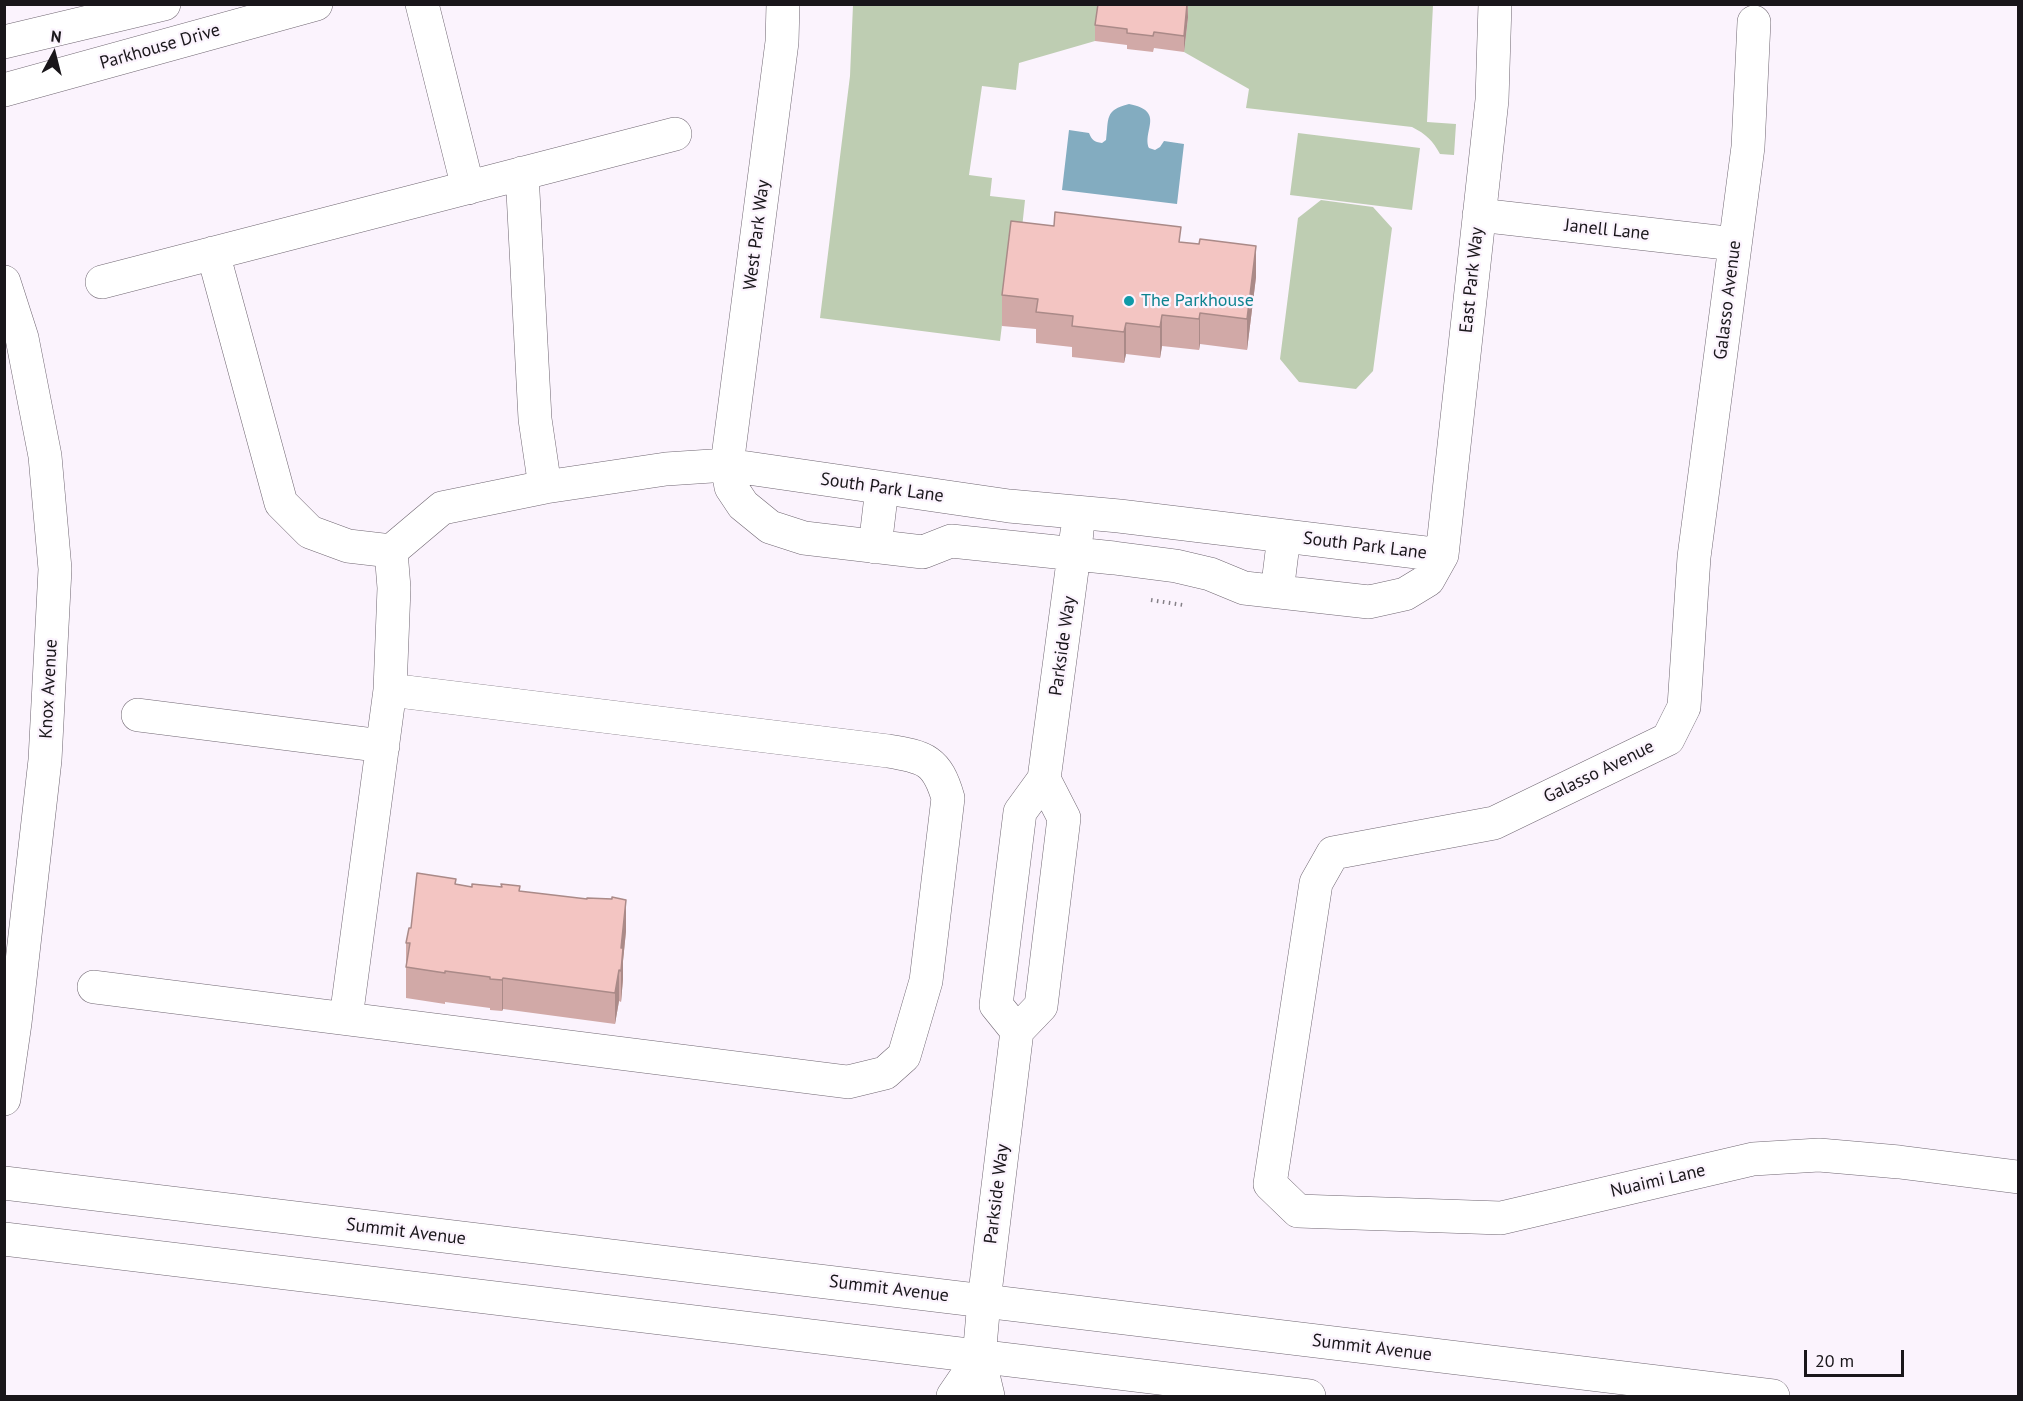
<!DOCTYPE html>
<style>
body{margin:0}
#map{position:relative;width:2023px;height:1401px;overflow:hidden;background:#fbf3fd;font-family:"PT Sans",sans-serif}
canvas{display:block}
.frame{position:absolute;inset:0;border:6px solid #19161a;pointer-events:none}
.north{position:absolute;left:24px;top:24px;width:60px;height:60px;-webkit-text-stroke:4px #fbf3fd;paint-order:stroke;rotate:7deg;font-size:16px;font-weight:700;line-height:24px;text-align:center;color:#19161a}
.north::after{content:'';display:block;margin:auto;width:21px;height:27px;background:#19161a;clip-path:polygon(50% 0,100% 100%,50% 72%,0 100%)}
.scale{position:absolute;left:1804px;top:1350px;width:100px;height:27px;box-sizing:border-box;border:3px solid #19161a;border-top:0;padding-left:8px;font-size:18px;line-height:21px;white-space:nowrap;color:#19161a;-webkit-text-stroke:4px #fbf3fd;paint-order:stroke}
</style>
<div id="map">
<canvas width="2023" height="1401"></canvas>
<div class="frame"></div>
<div class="north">N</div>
<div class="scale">20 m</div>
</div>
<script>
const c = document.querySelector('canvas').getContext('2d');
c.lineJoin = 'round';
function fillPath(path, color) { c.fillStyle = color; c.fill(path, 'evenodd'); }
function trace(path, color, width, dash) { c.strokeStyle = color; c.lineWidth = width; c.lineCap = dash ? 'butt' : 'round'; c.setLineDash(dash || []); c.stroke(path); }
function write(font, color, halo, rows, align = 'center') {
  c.font = font + ' "PT Sans",sans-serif'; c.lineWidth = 4.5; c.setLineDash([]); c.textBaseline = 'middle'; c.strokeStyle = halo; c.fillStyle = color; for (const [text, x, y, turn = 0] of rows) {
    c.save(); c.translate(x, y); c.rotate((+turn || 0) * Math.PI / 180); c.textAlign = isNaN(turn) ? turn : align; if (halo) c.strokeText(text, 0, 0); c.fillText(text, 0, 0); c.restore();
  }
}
fillPath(new Path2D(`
 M1159 4 1433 5 1427 122 1456 124 1454 155 1440 154C1433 141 1426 134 1412 127L1246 108 1249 89 1184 52 1188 17Z
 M853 5H1131L1100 7 1095 41 1019 63 1016 90 982 86 969 175 992 178 990 196 1025 200 1022 228 1014 227 1000 341 820 318 850 76Z
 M1298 133 1420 148 1412 210 1290 195Z
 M1321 200 1373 207 1392 228 1373 371 1356 389 1299 382 1280 359 1298 218Z`), '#becdb2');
fillPath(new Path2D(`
 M1129 104C1166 111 1142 131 1149 148L1155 150 1160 147 1164 141 1184 144 1177 204 1062 190 1069 130 1089 133C1092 140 1094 142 1102 143L1106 140C1109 119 1104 110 1129 104Z`), '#83acc0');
const minor = new Path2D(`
 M422 4 468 188
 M783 4 782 42 727 465 731 487 743 505 770 527 804 538 923 552 951 541 1114 558 1176 566 1210 574 1244 588 1369 602 1405 594 1428 580 1442 555 1492 100 1495 4
 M1754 22 1748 147 1694 557 1684 707 1668 739 1494 823 1333 853 1316 883 1270 1184 1298 1211 1501 1218 1753 1159 1819 1155 1899 1162 2018 1177
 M4 42 164 4
 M4 90 316 4
 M522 173 535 419 545 487
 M1479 215 1735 244
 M213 253 281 503 310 532 348 546 391 551 442 508 545 487 666 469 727 465 1009 506 1119 516 1442 555
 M4 282 22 338 45 456 55 569 45 760 15 1023 4 1099
 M102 282 675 134
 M875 547 882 488
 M1277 592 1284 536
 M138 715 383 746
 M94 987 848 1082 885 1073 904 1056 926 981 948 798C937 760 925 757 888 751L390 690
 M346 1018 390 690 394 588 391 551
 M1017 1031 996 1005 1020 812 1044 779 1077 532
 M953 1396 979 1358
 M988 1396 979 1358 984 1301 1017 1031 1041 1006 1064 818 1044 779`);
const major = new Path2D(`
 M4 1183 1773 1396
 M4 1239 1309 1396`);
trace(minor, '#706772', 34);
trace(major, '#706772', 34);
trace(new Path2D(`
 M4 551V618
 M1151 600 1183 605`), '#858087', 4, [1.5, 4.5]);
trace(minor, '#fff', 33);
trace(major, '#fff', 33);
fillPath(new Path2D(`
 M1188 4V17L1184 52 1154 48 1153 52 1127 49V45L1095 41V25Z
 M1181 242 1256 277 1247 350 1200 344 1199 350 1162 346 1160 358 1126 354 1124 363 1072 357V347L1036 343V329L1002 326V295Z
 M456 884 472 887V884L520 891 626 931 623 961V979L621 1002 619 1001 615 1024 503 1009 502 1011 490 1010V1008L445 1002V1004L406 998V943Z`), '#d1a9a7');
fillPath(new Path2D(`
 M1187 4 1188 17 1184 52V36Z
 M1256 246V277L1247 350V319Z
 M1200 313V344L1199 350V319Z
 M1162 315V346L1160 358V327Z
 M1126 323V354L1124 363V332Z
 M626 900V931L623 961V979L621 1002V948Z
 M619 970V1001L615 1024V993Z
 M503 978V1009L502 1011V980Z`), '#aa8a88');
const building = new Path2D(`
 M1098 4H1187L1184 36 1154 32 1153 36 1127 33V29L1095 25Z
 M1055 212 1181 227 1179 242 1199 244 1200 239 1256 246 1247 319 1200 313 1199 319 1162 315 1160 327 1126 323 1124 332 1072 326 1073 316 1036 312 1038 299 1002 295 1011 221 1054 226Z
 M417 873 456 879 455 884 472 887V884L502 887 501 884 520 886 519 891 587 899V898L612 899V897L626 900 621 948H623L621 971 619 970 615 993 503 978 502 980 490 979V977L445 971V973L406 967 410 943H406L409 928H411Z`);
fillPath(building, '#f3c5c2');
trace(building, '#aa8a88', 1.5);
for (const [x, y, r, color] of [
 [1129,301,6,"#0f9aa8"]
]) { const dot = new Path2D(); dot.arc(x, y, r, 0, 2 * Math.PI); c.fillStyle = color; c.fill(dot); trace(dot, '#fbf3fd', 2); }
write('18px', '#19161a', '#fbf3fd', [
 ["Parkhouse Drive",160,47,-16],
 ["Janell Lane",1607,230,6],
 ["West Park Way",757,235,-83],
 ["East Park Way",1472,280,-84],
 ["Galasso Avenue",1728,300,-83],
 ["South Park Lane",882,488,8],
 ["South Park Lane",1365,546,7],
 ["Parkside Way",1063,646,-82],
 ["Knox Avenue",49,689,-87],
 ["Galasso Avenue",1599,772,-26],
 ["Nuaimi Lane",1658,1181,-13],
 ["Parkside Way",997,1194,-83],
 ["Summit Avenue",406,1232,7],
 ["Summit Avenue",889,1289,7],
 ["Summit Avenue",1372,1348,7]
]);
write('18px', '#0d838f', '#fbf3fd', [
 ["The Parkhouse",1141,301]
], 'left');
</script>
